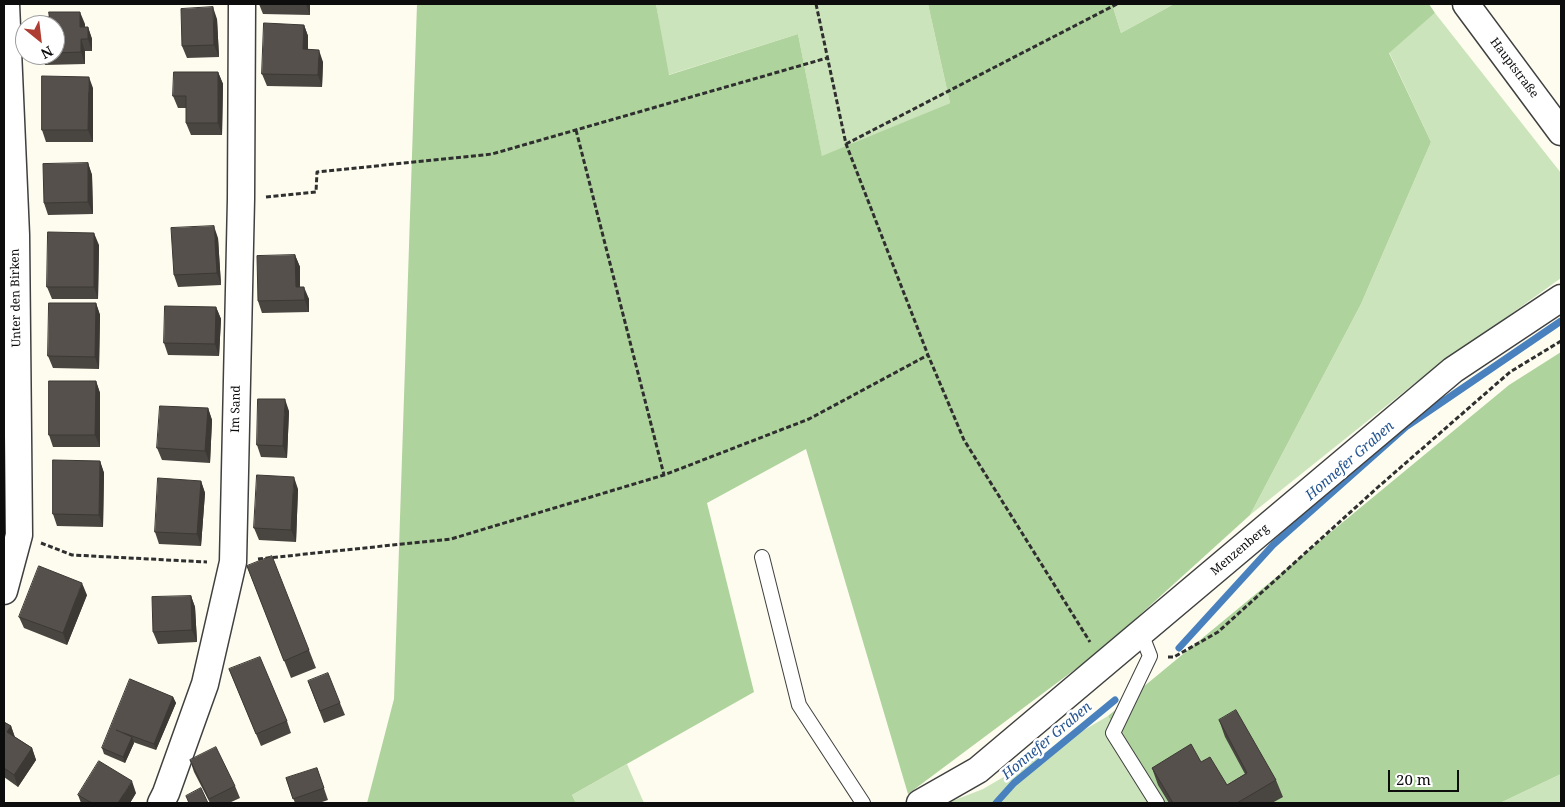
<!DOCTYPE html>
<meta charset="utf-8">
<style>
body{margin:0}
#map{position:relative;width:1565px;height:807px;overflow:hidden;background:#fdfcef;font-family:"Noto Serif",serif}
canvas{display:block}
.frame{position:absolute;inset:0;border:5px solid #0d0d0d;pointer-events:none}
.north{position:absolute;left:15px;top:15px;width:50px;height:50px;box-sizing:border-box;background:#fff;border:1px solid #9e9e9e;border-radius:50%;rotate:151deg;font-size:14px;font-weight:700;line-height:20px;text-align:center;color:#0d0d0d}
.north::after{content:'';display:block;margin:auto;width:18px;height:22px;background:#ae3d34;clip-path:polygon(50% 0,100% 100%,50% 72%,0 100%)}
.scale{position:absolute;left:1388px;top:770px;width:71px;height:22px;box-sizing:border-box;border:2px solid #0d0d0d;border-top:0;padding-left:6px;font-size:15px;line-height:18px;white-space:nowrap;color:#0d0d0d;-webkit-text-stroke:4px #fff;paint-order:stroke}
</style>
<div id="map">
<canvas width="1565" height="807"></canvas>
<div class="frame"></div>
<div class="north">N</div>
<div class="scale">20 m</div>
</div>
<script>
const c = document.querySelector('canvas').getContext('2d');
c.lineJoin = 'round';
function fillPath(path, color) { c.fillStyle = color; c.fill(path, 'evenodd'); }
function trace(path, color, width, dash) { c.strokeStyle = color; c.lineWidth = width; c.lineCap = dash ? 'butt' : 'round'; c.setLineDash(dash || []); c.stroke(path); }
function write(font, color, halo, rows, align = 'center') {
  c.font = font + ' "Noto Serif",serif'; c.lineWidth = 5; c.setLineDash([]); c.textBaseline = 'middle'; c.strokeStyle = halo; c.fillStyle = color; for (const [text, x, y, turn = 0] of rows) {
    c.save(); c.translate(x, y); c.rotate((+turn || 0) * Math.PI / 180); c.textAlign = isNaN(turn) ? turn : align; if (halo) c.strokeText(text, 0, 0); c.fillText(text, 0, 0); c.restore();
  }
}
fillPath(new Path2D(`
 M656 4H928L950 103 822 157 798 34 668 75Z
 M1112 4H1174L1121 33Z
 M1435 13 1561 173V278L1415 383 1250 515 1361 304 1431 142 1389 52Z
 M1108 716 1161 803H947L983 789Z
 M627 764 644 803H576L572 795Z
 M1561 774V803H1500Z`), '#cce4bc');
fillPath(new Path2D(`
 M417 4H656L669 75 798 34 822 156 950 103 928 4H1112L1121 33 1174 4H1429L1435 13 1389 53 1431 142 1361 304 1250 515 1101 650 908 794 806 449 707 503 754 692 572 795 576 803H367L394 699Z
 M1561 352V774L1500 803H1161L1108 716 1509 385Z`), '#afd39d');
trace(new Path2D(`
 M1179 648 1273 545 1407 426 1561 321
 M996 803 1014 783 1115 700`), '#4881be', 7);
const service = new Path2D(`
 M762 557 799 705 863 803
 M1141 633 1150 656 1113 733 1157 803`);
const minor = new Path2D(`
 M1466 4 1561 132
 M4 591 19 535 16 235 6 4
 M161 803 166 793 205 684 233 562 241 199 242 4
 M920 803 978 770 1453 370 1561 298`);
trace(service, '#404040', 16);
trace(minor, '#404040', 29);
trace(new Path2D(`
 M816 4 846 144 928 355 964 440 1090 642
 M576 130 664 475
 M846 144 1117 4
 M266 197 316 192 317 172 492 154 827 58
 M41 543 72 555 207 562
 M258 559 451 539 664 475 809 419 928 355
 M1168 657H1174L1218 632 1377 488 1510 372 1561 341`), '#2f2f2f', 3, [5, 2.5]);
trace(service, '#fff', 14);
trace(minor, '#fff', 26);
fillPath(new Path2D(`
 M259 4H310V15L263 14Z
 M217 19 219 57 187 58 182 46Z
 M85 24V27H88L92 39V51H85V64L45 65 41 55H55V25Z
 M304 25 308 36V49L323 62 322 87 267 86 262 74Z
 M218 72 223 84 222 135H191L186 123V108H178L173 96Z
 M93 88V142H46L42 130Z
 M88 163 92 175 93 214 48 215 44 203Z
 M218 238 221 285 178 287 174 275Z
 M99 245 98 299H52L47 287Z
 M295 255 300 267V287L309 299V312L262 313 258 301Z
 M96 303 100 315 99 369 53 368 48 356Z
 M216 307 221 319 219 356 168 355 164 343Z
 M96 381 100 393V447H53L49 435Z
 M208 408 212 420 210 463 162 460 157 448Z
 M289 411 287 458 261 457 257 445Z
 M100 461 104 473 103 527 57 526 53 514Z
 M201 481 205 493 201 546 159 544 155 532Z
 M298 489 296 542 259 540 254 528Z
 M247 566 309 650 316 668 291 678Z
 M87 595 67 645 24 628 19 617Z
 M191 596 195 607 197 642 158 644 153 632Z
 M229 669 287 721 291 733 261 746Z
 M308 681 340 703 345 715 324 723Z
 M173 697 176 703 156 750 133 742 134 743 125 763 104 754 102 748Z
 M1219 720 1276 780 1283 797 1272 803H1169L1158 785 1152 768 1201 762 1227 785 1245 774 1225 737Z
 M4 722 11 726 15 737 32 748 36 760 18 787 4 777Z
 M190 760 235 786 240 798 229 803H210L194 772Z
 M317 768 328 800 319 803H295L286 778Z
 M136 793 130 803H81L78 795Z`), '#494540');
fillPath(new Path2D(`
 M306 4H310V15Z
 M213 7 217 19 219 57 214 45Z
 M80 12 85 24 84 39 80 27Z
 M304 25 308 36V61L303 49Z
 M88 27 92 39V51L88 39Z
 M81 39 85 51V64L81 52Z
 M319 50 323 62 322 87 318 75Z
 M218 72 223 84 222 135 218 123Z
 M89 77 93 88V142L88 130Z
 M88 163 92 175 93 214 88 202Z
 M214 226 218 238 221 285 217 273Z
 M94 233 99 245 98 299 94 287Z
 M295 255 300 267V299L296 287Z
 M304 287 309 299V312L305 300Z
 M96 303 100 315 99 369 95 357Z
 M216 307 221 319 219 356 215 344Z
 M96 381 100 393V447L95 435Z
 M285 399 289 411 287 458 283 446Z
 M208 408 212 420 210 463 205 451Z
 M100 461 104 473 103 527 99 515Z
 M294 477 298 489 296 542 291 530Z
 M201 481 205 493 201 546 197 534Z
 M82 583 87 595 67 645 63 633Z
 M191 596 195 607 197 642 192 630Z
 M173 697 176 703 156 750 154 744Z
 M11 726 15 738 7 732Z
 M132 737 134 743 125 763 123 757Z
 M32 748 36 760 18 787 14 775Z
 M132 781 136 793 130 803H118Z`), '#3c3834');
const building = new Path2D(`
 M213 7 214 45 182 46 181 9Z
 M49 12H80V27H88V39H81V52L55 53V25H40V17H49Z
 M264 23 304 25 303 49 319 50 318 75 262 74Z
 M174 72H218V123H186V96H173Z
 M42 76 89 77 88 130H42Z
 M88 163V202L44 203 43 164Z
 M214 226 217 273 174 275 171 228Z
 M48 232 94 233V287H47Z
 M295 255 296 287H304L305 300 258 301 257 256Z
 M49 303H96L95 357 48 356Z
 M165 306 216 307 215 344 164 343Z
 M49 381H96L95 435H49Z
 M258 399H285L283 446 257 445Z
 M160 406 208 408 205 451 157 448Z
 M53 460 100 461 99 515 53 514Z
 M257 475 294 477 291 530 254 528Z
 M158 478 201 481 197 534 155 532Z
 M272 556 309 650 284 661 247 566Z
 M39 566 82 583 63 633 19 617Z
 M191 596 192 630 153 632 152 597Z
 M260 657 287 721 256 734 229 669Z
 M328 673 340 703 320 711 308 681Z
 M130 679 173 697 154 744 116 730 132 737 123 757 102 748Z
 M1236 710 1276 780 1237 803H1173L1152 768 1191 744 1201 762 1210 757 1227 785 1247 773 1219 720Z
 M4 722 11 726 7 732 32 748 14 775 4 768Z
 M216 747 235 786 209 799 190 760Z
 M99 761 132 781 118 803H92L78 795Z
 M317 768 324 788 293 799 286 778Z
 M201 788 208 803H189L186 796Z`);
fillPath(building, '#55504b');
trace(building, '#3c3834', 1);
write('12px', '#0d0d0d', '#fff', [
 ["Hauptstraße",1514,68,53],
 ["Unter den Birken",16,298,-91],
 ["Im Sand",236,409,-89],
 ["Menzenberg",1240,550,-40]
]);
write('italic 14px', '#245591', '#fff', [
 ["Honnefer Graben",1350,461,-41],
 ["Honnefer Graben",1047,741,-40]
]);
</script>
